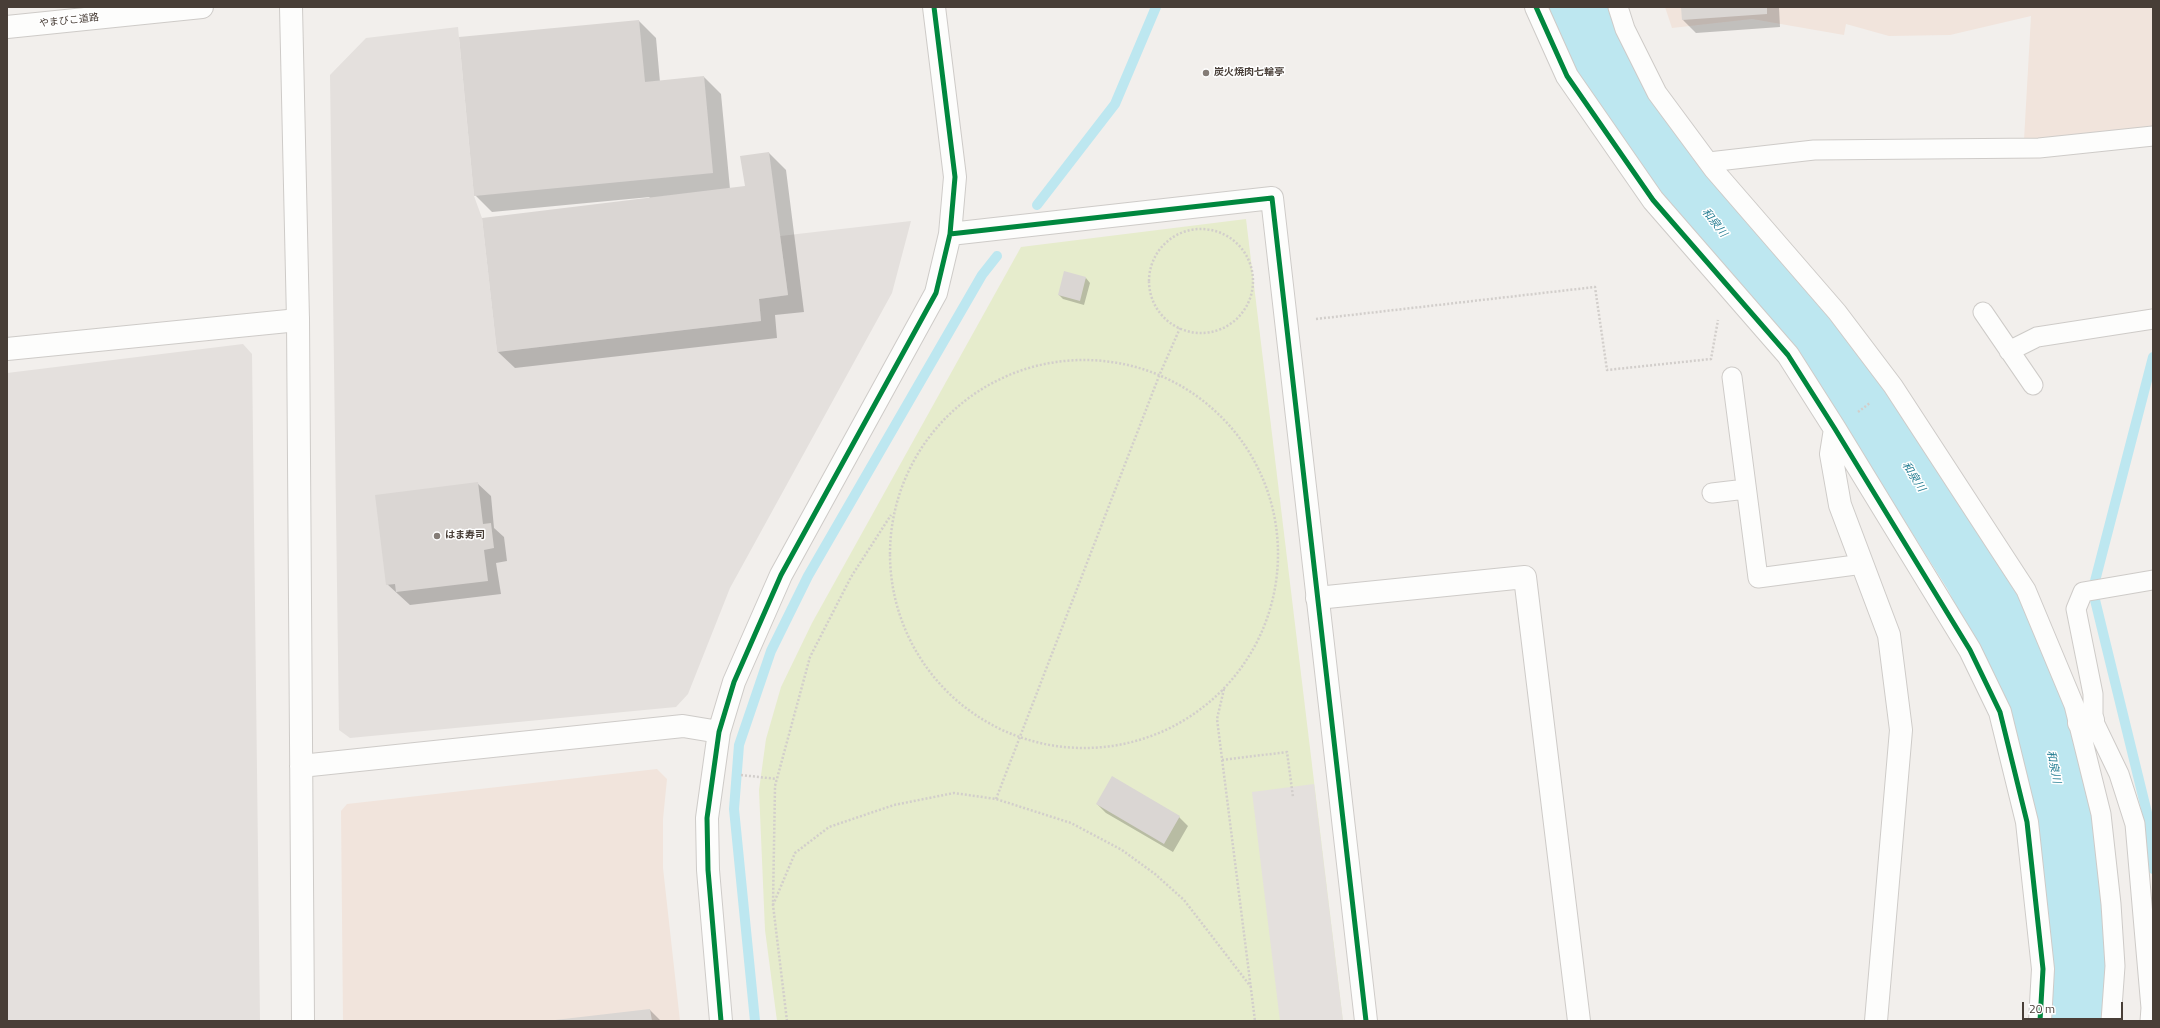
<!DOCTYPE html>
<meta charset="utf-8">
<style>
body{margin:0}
#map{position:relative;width:2160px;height:1028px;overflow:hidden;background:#f2efec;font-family:"Titillium Web",sans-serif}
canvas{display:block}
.frame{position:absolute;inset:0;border:8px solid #483e37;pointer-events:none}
.scale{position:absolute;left:2022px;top:1002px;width:101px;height:18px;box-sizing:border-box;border:2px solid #483e37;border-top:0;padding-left:5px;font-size:12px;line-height:14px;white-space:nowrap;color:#483e37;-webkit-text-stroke:3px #fff;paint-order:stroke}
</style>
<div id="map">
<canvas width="2160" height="1028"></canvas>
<div class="frame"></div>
<div class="scale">20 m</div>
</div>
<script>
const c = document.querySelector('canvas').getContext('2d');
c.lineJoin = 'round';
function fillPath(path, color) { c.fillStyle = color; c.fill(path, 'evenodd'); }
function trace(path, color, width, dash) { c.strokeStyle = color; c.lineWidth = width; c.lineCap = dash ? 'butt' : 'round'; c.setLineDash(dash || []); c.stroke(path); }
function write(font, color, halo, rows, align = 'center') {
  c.font = font + ' "Titillium Web","Noto Sans JP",sans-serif'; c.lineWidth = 3; c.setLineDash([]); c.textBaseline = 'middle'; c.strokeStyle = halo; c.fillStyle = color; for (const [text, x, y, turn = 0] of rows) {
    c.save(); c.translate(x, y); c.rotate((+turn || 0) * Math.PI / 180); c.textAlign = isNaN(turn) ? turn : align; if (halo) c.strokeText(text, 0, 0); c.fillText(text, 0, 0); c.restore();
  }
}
fillPath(new Path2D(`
 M1665 7H2153V128L2024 140 2031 16 1950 35 1889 36 1846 24 1844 35 1752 19 1672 28Z
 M657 769 667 779 663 819V868L680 1021H343L341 811 347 804Z`), '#f1e4dc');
fillPath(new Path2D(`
 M1246 219 1343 1021H777L765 930 759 790 766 739 781 687 812 623 1021 247Z`), '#e6eccc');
fillPath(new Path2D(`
 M458 27 474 196 482 218 497 352 761 321 759 299 788 295 780 236 911 221 892 293 730 588 688 694 676 707 350 738 339 730 330 75 366 38Z
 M243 344 252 354 260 1021H7V373Z
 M1314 784 1343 1021H1280L1252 792Z`), '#e4e0dd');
fillPath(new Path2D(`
 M1682 7H1779L1780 27 1696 33 1683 20Z
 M639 21 656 38 660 82 704 77 721 94 730 189 746 187 769 153 786 170 804 312 775 315 777 338 515 368 498 352 650 197 492 212 475 195Z
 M1086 278 1090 283 1084 305 1063 299 1059 295Z
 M477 483 491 496 494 528 504 537 507 561 496 563 501 594 410 605 387 584Z
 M1097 804 1179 817 1188 826 1173 852 1106 813Z
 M650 1010 661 1021H555Z`), '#0003');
trace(new Path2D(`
 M1037 205 1115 104 1156 7
 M2095 581 2153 357
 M2095 600 2149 821 2153 869
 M755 1021 734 809 739 745 771 651 808 576 982 275 997 256`), '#bde7f0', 10);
trace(new Path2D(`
 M1580 7 1587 32 1640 127 1717 227 1881 426 1974 574 2027 677 2051 752 2063 829 2078 946 2076 1021`), '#bde7f0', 61);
fillPath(new Path2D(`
 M1681 7H1767V14L1682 20Z
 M639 20 645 82 704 76 713 173 474 196 459 37Z
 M769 152 788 295 759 299 761 321 497 352 482 218 745 186 740 156Z
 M1064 271 1086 277 1080 301 1058 295Z
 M478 482 483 524 491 523 494 548 484 550 488 581 396 592 395 584 386 585 375 495Z
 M1112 776 1180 816 1164 844 1096 804Z
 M650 1009 652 1021H555V1020Z`), '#dad6d3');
const service = new Path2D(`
 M1618 7 1625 29 1657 93 1714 170 1837 312 1893 386 2026 590 2074 705 2101 814 2111 904 2115 966 2111 1021
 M1709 162 1814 150 2039 148 2153 136
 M1983 312 2033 385
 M2009 351 2037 337 2153 319
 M1732 377 1758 578 1863 564
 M1712 493 1746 489
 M2150 1021 2151 1008 2135 824 2119 774 2093 720V694L2076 609 2083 592 2153 580`);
const minor = new Path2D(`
 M1536 7 1567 76 1653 200 1788 355 1835 429 1970 650 2000 712 2027 822 2043 969 2040 1021
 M7 349 298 320
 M1835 429 1831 454 1840 505 1889 635 1901 730 1876 1021
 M1317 598 1525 577 1579 1021
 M2079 723 2093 720`);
const tertiary = new Path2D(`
 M291 7 298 320 303 1021
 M7 27 202 7
 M950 234 1272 198 1366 1021
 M301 766 683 726 719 732
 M721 1021 708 870 707 818 719 732 734 682 781 575 936 293 950 234 955 177 934 7`);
trace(service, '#cecbc8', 21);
trace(minor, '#cecbc8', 24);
trace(tertiary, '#cecbc8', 24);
trace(new Path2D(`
 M1149 281a52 52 0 1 1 104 0a52 52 0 1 1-104 0Z
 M1316 319 1595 287 1607 370 1711 359 1718 320
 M890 554a194 194 0 1 1 388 0a194 194 0 1 1-388 0Z
 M1858 412 1870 403
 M1224 689 1217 719 1255 1021
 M1222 760 1287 752 1293 797
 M741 775 777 779
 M996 799 1159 376 1180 328
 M773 905 795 853 829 827 894 805 954 793 996 799 1071 823 1122 850 1155 874 1184 900 1251 987
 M787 1021 773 905 775 786 810 657 851 577 891 515`), '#d2cecb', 2.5, [2, 2]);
trace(service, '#fdfdfc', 19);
trace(minor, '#fdfdfc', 22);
trace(tertiary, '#fdfdfc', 22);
trace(new Path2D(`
 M1536 7 1567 76 1653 200 1788 355 1835 429 1970 650 2000 712 2027 822 2043 969 2040 1021
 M950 234 1272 198 1366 1021
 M721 1021 708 870 707 818 719 732 734 682 781 575 936 293 950 234 955 177 934 7`), '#00873e', 5);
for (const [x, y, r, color] of [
 [1206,73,4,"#847c76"],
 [437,536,4,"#847c76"]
]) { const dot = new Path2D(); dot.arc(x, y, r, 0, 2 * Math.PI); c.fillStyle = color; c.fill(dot); trace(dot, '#fff', 1.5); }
write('10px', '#483e37', '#fff', [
 ["やまびこ道路",69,21,-6]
]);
write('bold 10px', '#483e37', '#fff', [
 ["炭火焼肉七輪亭",1214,73],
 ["はま寿司",445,536]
], 'left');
write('italic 11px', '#298095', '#fff', [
 ["和泉川",1714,223,52],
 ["和泉川",1913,477,58],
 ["和泉川",2053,767,79]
]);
</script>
